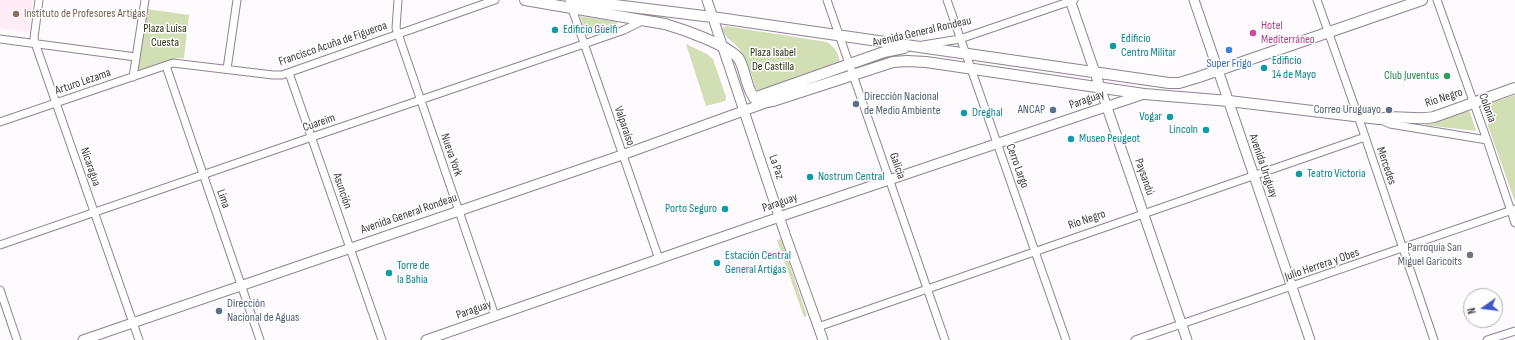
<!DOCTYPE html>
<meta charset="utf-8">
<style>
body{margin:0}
#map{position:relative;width:1515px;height:340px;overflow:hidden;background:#fefafe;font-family:"Sofia Sans Condensed",sans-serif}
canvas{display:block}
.north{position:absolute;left:1463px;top:288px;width:40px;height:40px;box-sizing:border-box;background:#fff;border:1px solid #b2afb3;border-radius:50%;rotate:256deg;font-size:11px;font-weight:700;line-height:16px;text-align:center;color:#3e3840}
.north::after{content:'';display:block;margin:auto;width:14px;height:18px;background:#3f57ca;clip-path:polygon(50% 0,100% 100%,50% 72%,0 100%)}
</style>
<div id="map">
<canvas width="1515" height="340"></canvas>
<div class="north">N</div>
</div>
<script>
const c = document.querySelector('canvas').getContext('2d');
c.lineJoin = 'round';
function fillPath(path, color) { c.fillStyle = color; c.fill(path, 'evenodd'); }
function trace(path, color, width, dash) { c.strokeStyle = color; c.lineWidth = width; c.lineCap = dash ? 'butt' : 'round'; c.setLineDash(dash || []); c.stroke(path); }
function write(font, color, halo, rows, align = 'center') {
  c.font = font + ' "Sofia Sans Condensed",sans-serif'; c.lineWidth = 3; c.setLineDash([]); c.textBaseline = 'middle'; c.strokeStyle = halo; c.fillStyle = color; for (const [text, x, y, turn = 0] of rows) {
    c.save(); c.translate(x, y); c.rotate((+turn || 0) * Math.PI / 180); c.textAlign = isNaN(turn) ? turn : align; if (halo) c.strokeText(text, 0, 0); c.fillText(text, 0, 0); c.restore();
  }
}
fillPath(new Path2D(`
 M0 0H33L29 32 0 28Z`), '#ffecf5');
fillPath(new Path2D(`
 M147 9 189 15 184 58H178L140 71 138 69Z
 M580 16 617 22V25L587 36Z
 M725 26 827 42C835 47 839 54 840 63L759 91 756 89C752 76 748 62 740 50 735 42 725 39 722 29Z
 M686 44 707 54 713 59 726 97 725 101 706 106Z
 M1515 95V202L1488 126V121L1492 115 1491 110H1486L1483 108 1484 105Z
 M1468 111 1470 112 1476 131 1425 125V124Z
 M781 239 807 316 804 317 777 240Z`), '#d2dfb5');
const minor = new Path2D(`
 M39 0 34 38 35 43 139 340
 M398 0 396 28 495 316
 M569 0 659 259
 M827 0 945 340
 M947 0 1066 340
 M1317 0 1358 116 1434 340
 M1437 0 1487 140 1515 223
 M0 39 136 57
 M923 45 960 39 1074 0
 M166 66 260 340
 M227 69 237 0
 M289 73 382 340
 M133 77 145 0
 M1379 119 1390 124 1487 140
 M0 122 173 63 273 75H282L495 0
 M0 245 312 137 584 44 624 30 644 20
 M0 290 17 340
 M818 327 1365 137
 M1135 340 1515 209
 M1487 340 1515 331`);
const tertiary = new Path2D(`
 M707 0 785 234 823 340
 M1070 0 1187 340
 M1194 0 1310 340
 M83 340 622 155 768 102
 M426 340 788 214 1144 94`);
const secondary = new Path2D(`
 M525 0 665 24C682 29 729 45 739 59 749 76 745 108 773 101L893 62 907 61 926 62 1144 94 1229 101 1379 119C1397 114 1415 121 1434 117L1515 88
 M575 0 712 17 1169 83H1179L1199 77 1422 0
 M754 98 884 52 904 48`);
trace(minor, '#908294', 9);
trace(tertiary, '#908294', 11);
trace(secondary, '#908294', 12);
trace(minor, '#fff', 7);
trace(tertiary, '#fff', 9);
trace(secondary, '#fff', 10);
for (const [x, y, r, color] of [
 [16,14,4,"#8d6e63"],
 [555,30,4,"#0f9aa8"],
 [1253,33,4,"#d1479c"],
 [1113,46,4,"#0f9aa8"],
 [1229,50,4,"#3f7fe0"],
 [1264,68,4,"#0f9aa8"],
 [1447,76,4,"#2e9e5b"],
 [856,104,4,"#5c6f8a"],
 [1053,110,4,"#5c6f8a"],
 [1389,110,4,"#5c6f8a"],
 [964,113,4,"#0f9aa8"],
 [1170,117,4,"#0f9aa8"],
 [1206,130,4,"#0f9aa8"],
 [1071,139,4,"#0f9aa8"],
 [1299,174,4,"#0f9aa8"],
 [810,177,4,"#0f9aa8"],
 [725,209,4,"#0f9aa8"],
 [1470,255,4,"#6b7280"],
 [717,263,4,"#0f9aa8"],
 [389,273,4,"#0f9aa8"],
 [219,311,4,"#5c6f8a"]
]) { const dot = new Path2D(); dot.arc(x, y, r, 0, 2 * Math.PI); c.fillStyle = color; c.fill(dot); trace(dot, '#fff', 1.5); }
write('12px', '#785e54', '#fff', [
 ["Instituto de Profesores Artigas",24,14]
], 'left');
write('12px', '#b23c85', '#fff', [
 ["Hotel",1261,26],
 ["Mediterráneo",1261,40]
], 'left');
write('12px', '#29310e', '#fff', [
 ["Plaza Luisa",165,29],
 ["Cuesta",165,43],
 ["Plaza Isabel",773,53],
 ["De Castilla",773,67]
]);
write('12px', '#0d838f', '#fff', [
 ["Edificio Gûelfi",563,30],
 ["Edificio",1121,39],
 ["Centro Militar",1121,53],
 ["Edificio",1272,61],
 ["14 de Mayo",1272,75],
 ["Dreghal",972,113],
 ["Vogar",1162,117,"right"],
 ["Lincoln",1198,130,"right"],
 ["Museo Peugeot",1079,139],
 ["Teatro Victoria",1307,174],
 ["Nostrum Central",818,177],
 ["Porto Seguro",717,209,"right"],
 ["Estación Central",725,256],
 ["General Artigas",725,270],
 ["Torre de",397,266],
 ["la Bahía",397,280]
], 'left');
write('12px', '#3e3840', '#fff', [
 ["Avenida General Rondeau",922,32,-13],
 ["Francisco Acuña de Figueroa",333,44,-19],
 ["Arturo Lezama",83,82,-19],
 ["Río Negro",1444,98,-18],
 ["Paraguay",1087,100,-19],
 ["Colonia",1487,108,70],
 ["Cuareim",319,123,-19],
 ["Valparaíso",624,126,71],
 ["Nueva York",451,155,71],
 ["Galicia",897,166,71],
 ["Cerro Largo",1017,166,70],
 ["Avenida Uruguay",1263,166,71],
 ["Mercedes",1386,166,71],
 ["Nicaragua",90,167,71],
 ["La Paz",776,167,71],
 ["Paysandú",1144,177,71],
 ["Asunción",342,191,71],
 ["Lima",223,199,71],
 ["Paraguay",780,203,-19],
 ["Avenida General Rondeau",409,214,-19],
 ["Río Negro",1087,220,-19],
 ["Julio Herrera y Obes",1322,265,-19],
 ["Paraguay",474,310,-19]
]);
write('12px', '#366cbe', '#fff', [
 ["Super Frigo",1229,64]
]);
write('12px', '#27864d', '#fff', [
 ["Club Juventus",1439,76]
], 'right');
write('12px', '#4e5e75', '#fff', [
 ["Dirección Nacional",864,97],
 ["de Medio Ambiente",864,111],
 ["ANCAP",1045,110,"right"],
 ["Correo Uruguayo",1381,110,"right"],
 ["Dirección",227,304],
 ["Nacional de Aguas",227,318]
], 'left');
write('12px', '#5b616d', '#fff', [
 ["Parroquia San",1462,248],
 ["Miguel Garicoits",1462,262]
], 'right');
</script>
